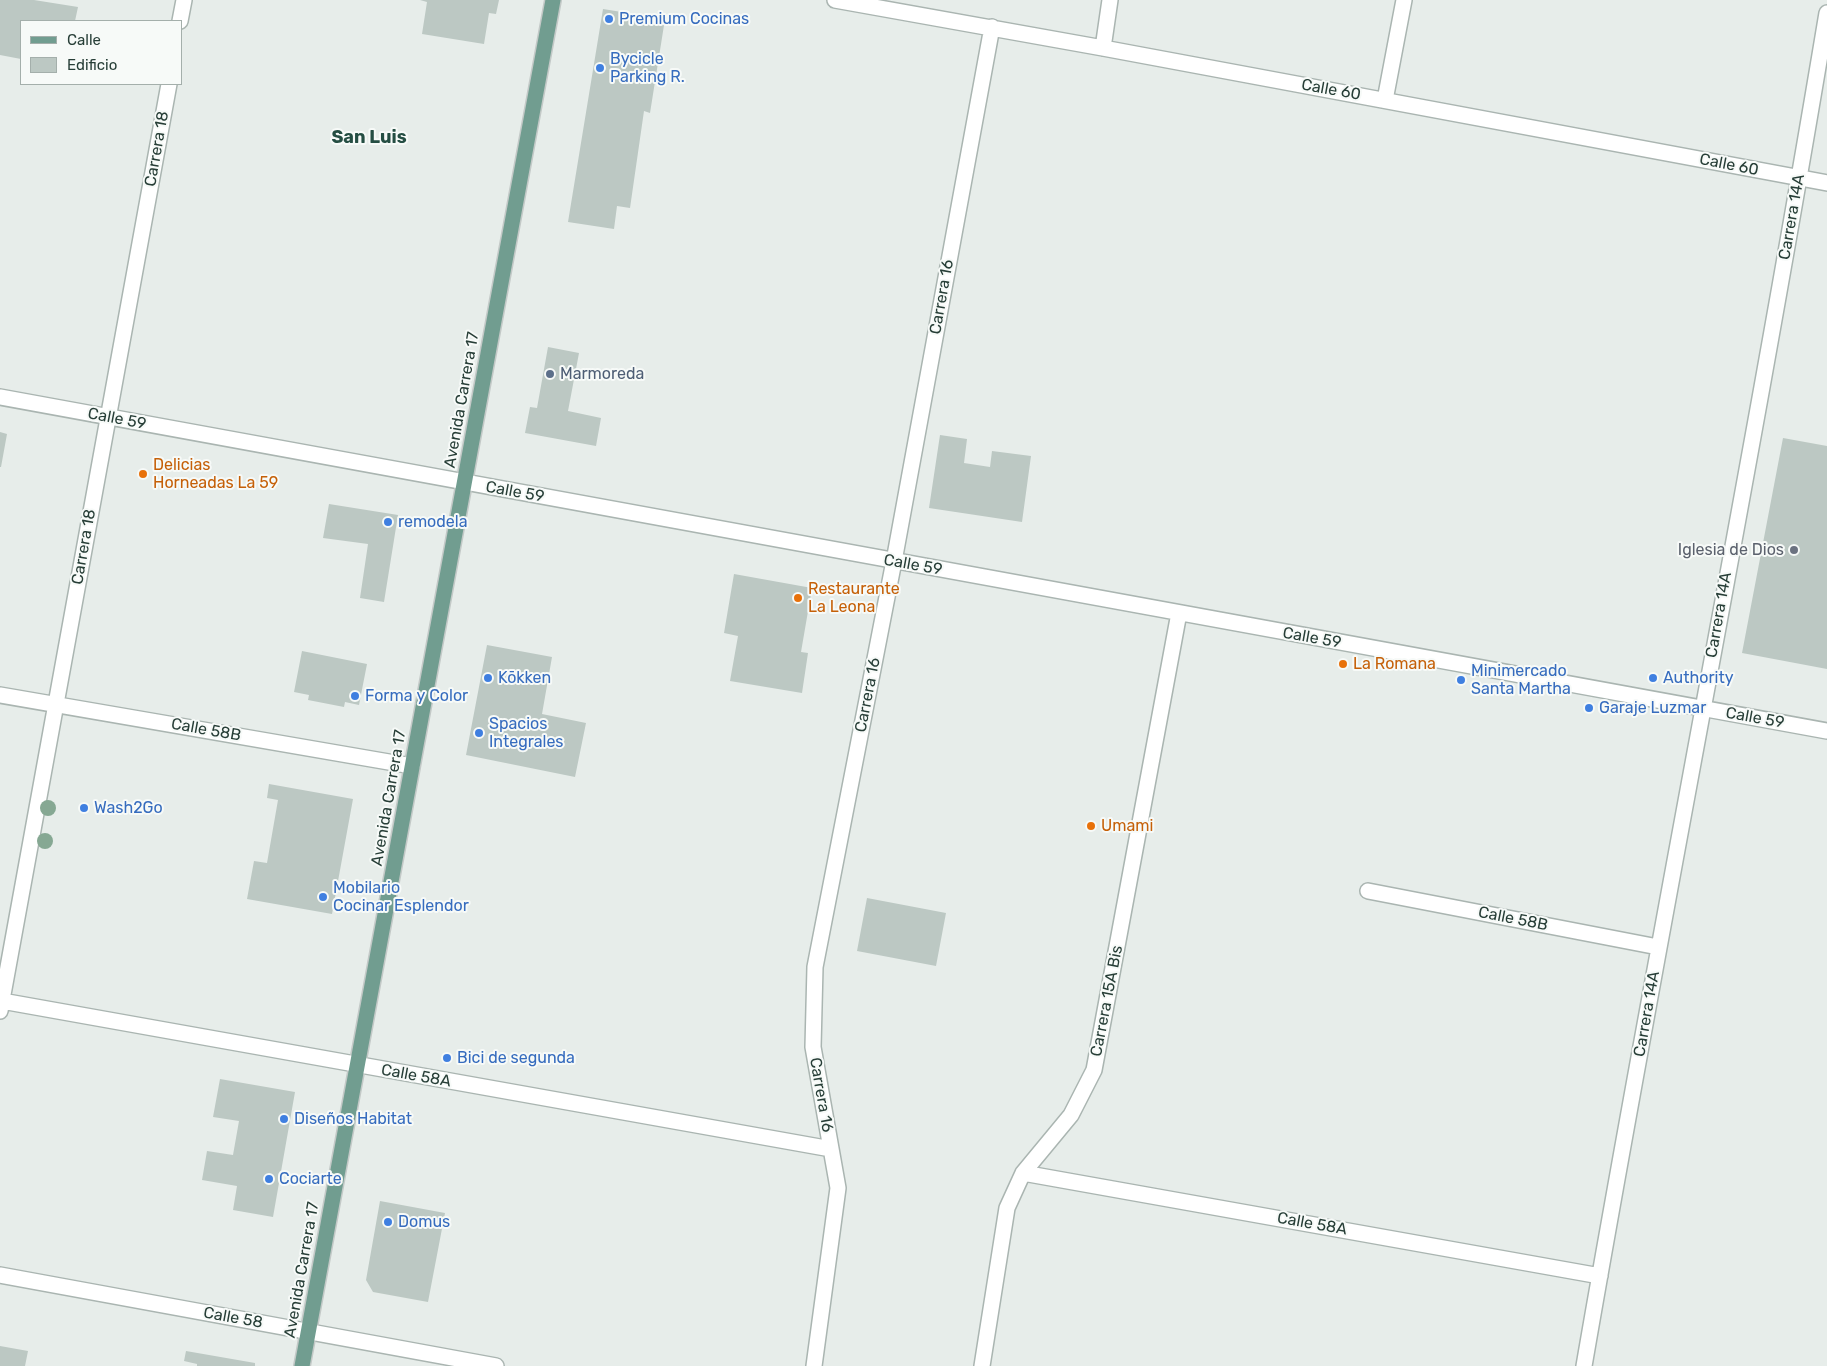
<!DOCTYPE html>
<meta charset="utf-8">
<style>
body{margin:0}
#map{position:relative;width:1827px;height:1366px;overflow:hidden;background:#e7edea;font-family:Rubik,sans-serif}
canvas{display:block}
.legend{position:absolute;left:20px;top:20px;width:162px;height:65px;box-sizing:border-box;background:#f7faf8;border:1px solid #a4afab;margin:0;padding:6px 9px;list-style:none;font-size:15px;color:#273e37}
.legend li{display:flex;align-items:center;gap:10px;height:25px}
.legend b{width:25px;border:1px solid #a4afab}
</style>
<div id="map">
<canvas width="1827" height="1366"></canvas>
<ul class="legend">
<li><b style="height:6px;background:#719d90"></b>Calle</li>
<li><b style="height:14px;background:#bcc8c3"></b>Edificio</li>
</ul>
</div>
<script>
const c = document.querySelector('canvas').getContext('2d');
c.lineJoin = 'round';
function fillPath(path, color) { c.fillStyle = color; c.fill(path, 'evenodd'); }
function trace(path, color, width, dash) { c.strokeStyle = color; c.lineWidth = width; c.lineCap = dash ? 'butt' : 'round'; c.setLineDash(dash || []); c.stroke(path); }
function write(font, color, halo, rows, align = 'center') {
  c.font = font + ' Rubik,sans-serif'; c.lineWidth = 4; c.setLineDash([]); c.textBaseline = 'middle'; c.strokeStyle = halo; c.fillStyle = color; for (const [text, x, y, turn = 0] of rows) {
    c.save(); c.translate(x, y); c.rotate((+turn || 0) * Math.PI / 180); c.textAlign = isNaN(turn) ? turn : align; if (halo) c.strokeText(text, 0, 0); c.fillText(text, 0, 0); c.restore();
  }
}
fillPath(new Path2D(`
 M0 0H34L78 7 75 21H21V59L0 55Z
 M420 0H499L496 14 489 13 484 44 422 34 427 2Z
 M603 9 665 19 650 113 644 111 630 208 617 206 614 229 568 222Z
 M548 347 579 353 568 411 601 418 596 446 525 433 530 407 537 408Z
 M0 432 7 434 1 467H0Z
 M940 435 967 439 964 463 990 467 992 451 1031 456 1022 522 929 508Z
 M1783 438 1827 446V669L1742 653Z
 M329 504 398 515 384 602 360 598 368 544 323 538Z
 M734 574 812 588 801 652 808 653 802 693 730 681 738 636 724 633Z
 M487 645 552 657 542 714 586 723 575 777 466 755Z
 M302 651 367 664 359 705 345 702 344 707 308 700 309 695 294 692Z
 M269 784 353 799 332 914 247 899 254 861 267 863 278 800 267 798Z
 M867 898 946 913 936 966 857 951Z
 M220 1079 295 1092 273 1217 233 1210 237 1186 202 1180 207 1151 233 1155 239 1121 213 1117Z
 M380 1201 445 1213 428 1302 373 1292 366 1280Z
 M0 1346 28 1351 25 1366H0Z
 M186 1351 255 1363V1366H197V1364L184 1361Z`), '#bcc8c3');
const minor = new Path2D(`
 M835 0 1103 48 1827 183
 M180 21 184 0
 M1103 48 1110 0
 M1385 100 1404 0
 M0 397 1827 731
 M0 695 412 766
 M1368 891 1658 947
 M2 1001 831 1149
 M0 1011 169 84
 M1023 1173 1600 1276
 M0 1275 496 1366
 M814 1366 838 1188 813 1047 815 967 894 561 992 27
 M982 1366 1007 1208 1023 1173 1071 1115 1094 1070 1179 613
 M1584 1366C1662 914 1752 465 1827 13`);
const major = new Path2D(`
 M302 1366 553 0`);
trace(minor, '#aab5b1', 18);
trace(major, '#c3c9c7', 18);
trace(minor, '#fff', 15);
trace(major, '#719d90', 15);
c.fillStyle = '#86a893';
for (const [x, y] of [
 [48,808],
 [45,841]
]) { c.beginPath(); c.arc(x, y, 8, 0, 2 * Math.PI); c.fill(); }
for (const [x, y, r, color] of [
 [609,19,5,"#3f7fe0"],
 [600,68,5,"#3f7fe0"],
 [550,374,5,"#5c6f8a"],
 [143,474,5,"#e8710a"],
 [388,522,5,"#3f7fe0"],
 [1794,550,5,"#6b7280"],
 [798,598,5,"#e8710a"],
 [1343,664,5,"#e8710a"],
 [488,678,5,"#3f7fe0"],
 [1653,678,5,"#3f7fe0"],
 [1461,680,5,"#3f7fe0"],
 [355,696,5,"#3f7fe0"],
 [1589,708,5,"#3f7fe0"],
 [479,733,5,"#3f7fe0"],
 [84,808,5,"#3f7fe0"],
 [1091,826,5,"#e8710a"],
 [323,897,5,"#3f7fe0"],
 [447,1058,5,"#3f7fe0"],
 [284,1119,5,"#3f7fe0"],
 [269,1179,5,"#3f7fe0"],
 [388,1222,5,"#3f7fe0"]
]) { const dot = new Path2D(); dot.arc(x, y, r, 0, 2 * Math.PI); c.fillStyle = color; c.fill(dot); trace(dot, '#f7faf8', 2); }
write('16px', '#366cbe', '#f7faf8', [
 ["Premium Cocinas",619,19],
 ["Bycicle",610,59],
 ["Parking R.",610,77],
 ["remodela",398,522],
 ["Minimercado",1471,671],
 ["Santa Martha",1471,689],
 ["Kōkken",498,678],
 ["Authority",1663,678],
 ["Forma y Color",365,696],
 ["Garaje Luzmar",1599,708],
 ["Spacios",489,724],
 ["Integrales",489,742],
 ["Wash2Go",94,808],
 ["Mobilario",333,888],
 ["Cocinar Esplendor",333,906],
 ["Bici de segunda",457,1058],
 ["Diseños Habitat",294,1119],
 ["Cociarte",279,1179],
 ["Domus",398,1222]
], 'left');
write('16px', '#273e37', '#f7faf8', [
 ["Calle 60",1331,90,10],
 ["Carrera 18",157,149,-80],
 ["Calle 60",1729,165,11],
 ["Carrera 14A",1792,217,-80],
 ["Carrera 16",942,297,-80],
 ["Avenida Carrera 17",462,400,-80],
 ["Calle 59",117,419,11],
 ["Calle 59",515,492,10],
 ["Carrera 18",84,547,-80],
 ["Calle 59",913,565,10],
 ["Carrera 14A",1719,615,-80],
 ["Calle 59",1312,638,10],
 ["Carrera 16",868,695,-79],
 ["Calle 59",1755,718,10],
 ["Calle 58B",206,730,10],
 ["Avenida Carrera 17",389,798,-80],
 ["Calle 58B",1513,919,11],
 ["Carrera 15A Bis",1107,1001,-79],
 ["Carrera 14A",1647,1014,-80],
 ["Calle 58A",416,1076,10],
 ["Carrera 16",821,1095,80],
 ["Calle 58A",1312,1224,10],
 ["Avenida Carrera 17",302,1270,-80],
 ["Calle 58",233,1318,10]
]);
write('16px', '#4e5e75', '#f7faf8', [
 ["Marmoreda",560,374]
], 'left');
write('16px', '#c56008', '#f7faf8', [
 ["Delicias",153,465],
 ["Horneadas La 59",153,483],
 ["Restaurante",808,589],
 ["La Leona",808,607],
 ["La Romana",1353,664],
 ["Umami",1101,826]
], 'left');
write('16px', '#5b616d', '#f7faf8', [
 ["Iglesia de Dios",1784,550]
], 'right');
write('bold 18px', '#254e43', '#f7faf8', [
 ["San Luis",369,138]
]);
</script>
